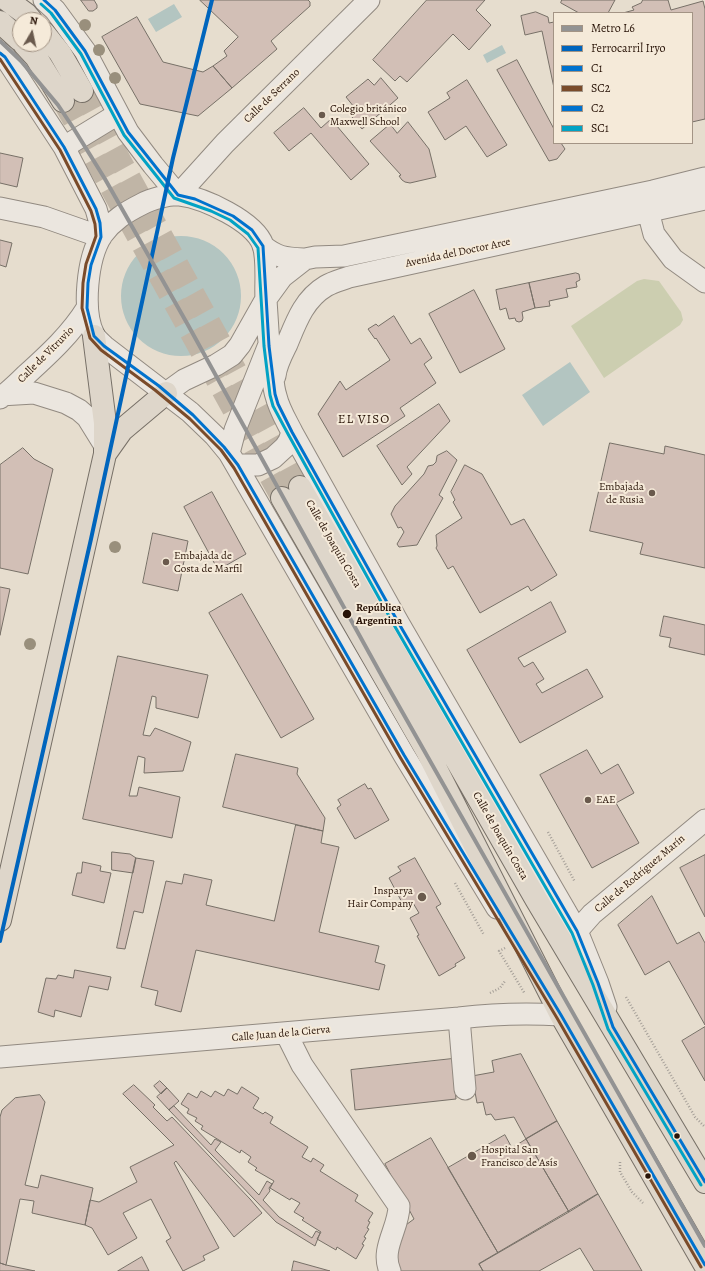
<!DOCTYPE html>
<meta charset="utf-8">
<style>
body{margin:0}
#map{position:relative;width:705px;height:1271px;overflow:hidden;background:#e6ddce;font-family:Alegreya,serif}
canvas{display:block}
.legend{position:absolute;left:553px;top:12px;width:140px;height:132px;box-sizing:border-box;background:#f5ead9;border:1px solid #a39485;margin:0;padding:5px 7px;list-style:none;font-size:12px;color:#281307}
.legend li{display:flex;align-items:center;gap:8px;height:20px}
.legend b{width:20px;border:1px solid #a39485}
.north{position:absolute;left:12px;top:12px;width:40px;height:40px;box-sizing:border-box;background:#f5ead9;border:1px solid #a39485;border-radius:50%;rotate:9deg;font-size:11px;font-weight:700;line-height:16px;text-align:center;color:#281307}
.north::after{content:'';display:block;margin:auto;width:14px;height:18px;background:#6a5a4d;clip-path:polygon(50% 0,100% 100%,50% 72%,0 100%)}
</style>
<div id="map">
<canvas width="705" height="1271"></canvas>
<ul class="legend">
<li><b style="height:5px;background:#939393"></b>Metro L6</li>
<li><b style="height:5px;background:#0065bd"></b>Ferrocarril Iryo</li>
<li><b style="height:5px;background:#0072ce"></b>C1</li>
<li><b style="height:5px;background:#7a4b2a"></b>SC2</li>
<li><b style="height:5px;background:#0072ce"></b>C2</li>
<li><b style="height:5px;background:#02a2c4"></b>SC1</li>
</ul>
<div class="north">N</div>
</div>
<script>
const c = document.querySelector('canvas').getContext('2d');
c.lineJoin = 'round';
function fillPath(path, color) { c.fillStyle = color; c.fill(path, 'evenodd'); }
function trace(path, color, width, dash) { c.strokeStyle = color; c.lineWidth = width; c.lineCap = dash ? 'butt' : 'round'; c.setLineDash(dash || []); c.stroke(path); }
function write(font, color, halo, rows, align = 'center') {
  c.font = font + ' Alegreya,serif'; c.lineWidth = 4; c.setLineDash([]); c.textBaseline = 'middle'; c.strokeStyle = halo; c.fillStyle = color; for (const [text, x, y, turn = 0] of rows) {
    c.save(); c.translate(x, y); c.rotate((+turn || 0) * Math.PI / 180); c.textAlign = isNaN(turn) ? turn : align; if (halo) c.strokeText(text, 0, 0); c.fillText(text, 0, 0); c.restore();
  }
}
fillPath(new Path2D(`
 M644 279 659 281 681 312 683 320 680 325 604 378 571 326 637 281Z`), '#ccceb0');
fillPath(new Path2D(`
 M174 4 182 17 156 32 148 19Z
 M502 45 506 53 487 63 483 55Z
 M121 296a60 60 0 1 1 120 0a60 60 0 1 1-120 0Z
 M570 362 590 392 543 426 522 395Z`), '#b3c5c1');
const building = new Path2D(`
 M81 0H94L97 5V8L93 11H89Z
 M200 0H308L310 2V6L271 41 277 49 232 88 213 66 227 56 224 51 238 37Z
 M427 0H485L476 10 491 25 469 50 453 34 407 82 400 76 395 81 373 60Z
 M562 0H615L608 13H579L561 3Z
 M643 0H668L671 10 703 1 705 9V119L692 122V13H623L634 10 632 7 641 3Z
 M536 12 548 17 549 23 554 22V88L542 31 525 35 521 16Z
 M137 17 163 62 203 72 213 66 232 88 198 116 140 104 102 37Z
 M517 60 554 129V143H561L565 149 557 159 549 161 497 70Z
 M381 78 398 98 362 129 352 117 358 112 346 97 368 79 374 85Z
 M467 80 507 145 487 157 466 126 445 140 428 112 450 98 447 93Z
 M304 108 321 128 331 119 369 164 351 180 311 133 289 151 274 133Z
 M408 122 429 149 436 177 410 183 405 182 402 180 399 176 401 175 370 141 390 124 397 133Z
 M0 153 23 158 17 187 0 183Z
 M0 240 12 243 6 267 0 265Z
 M576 273 579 274 580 280 576 282 577 287 566 289 568 297 549 301 550 306 535 308 529 283Z
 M529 283 535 308 522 312 523 318 522 321 519 322 516 321 515 318 509 319 506 308 500 310 496 290Z
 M474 290 505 349 460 373 429 314Z
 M394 316 411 344 420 338 432 358 424 364 436 383 400 408 405 416 343 457 318 414 340 381 346 390 390 360 376 338 375 339 368 329 376 324 378 326Z
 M439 404 450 421 407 467 412 474 402 485 377 446Z
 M610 443 664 454 665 446 705 455V568L640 554 643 543 590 531Z
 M23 448 34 459 53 469 28 574 0 568V465Z
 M447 451 457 460 439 495 443 498 417 545 399 547 397 544 404 532 401 527 398 528 391 514 395 506 424 474 428 466 433 465 436 462 437 456Z
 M465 465 482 474 511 525 524 519 557 575 531 591 528 586 480 613 453 566 448 569 436 548 437 546 436 535 462 518 453 502 455 500 451 492Z
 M212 492 246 554 218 570 184 507Z
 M153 533 188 541 178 591 143 583Z
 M0 587 10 589 0 635Z
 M242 594 314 719 281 738 209 613Z
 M551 602 566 632 518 658 524 667 533 662 544 679 536 684 542 693 587 669 603 697 520 743 467 650Z
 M664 616 705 625V655L669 647 671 638 660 636Z
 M118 656 208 675 198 718 156 708V697L152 696 143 735 150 736 155 728 191 742 183 771 144 773 145 758 138 756 129 796H137L139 787 180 797 172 838 83 819Z
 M587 750 601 774 618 764 634 793 616 803 639 843 592 868 540 775Z
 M236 754 298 768 297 774 325 818 323 831 223 807Z
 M365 784 368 789 371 788 389 820 355 839 337 808 341 805 338 800Z
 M296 825 323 831 321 843 339 847 319 932 379 946 375 962 385 965 379 990 196 950 181 1012 155 1005 158 991 141 987 166 881 182 884 184 874 212 880 206 905 274 921Z
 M112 852 130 854 136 858 133 873 112 870Z
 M705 855V917L680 868Z
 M136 858 154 861 143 913 134 911 125 949 117 948Z
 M415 858 441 904 436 907 465 958 455 964 456 966 439 976 417 936 419 935 410 918 419 913 413 903 405 908 389 878 401 871 398 867Z
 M83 862 101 866 100 871 111 873 104 903 72 895 77 873H81Z
 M652 896 677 944 699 932 705 943V1025L669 961 645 975 618 925Z
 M75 970 111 977 108 990 89 986 81 1017 55 1010 54 1017 38 1012 46 978 56 979 58 975 73 978Z
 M705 1027V1081L682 1041Z
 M521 1054 557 1121 526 1139 514 1117 495 1120 491 1114 486 1115 483 1102 477 1103 472 1076 494 1072 492 1061Z
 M452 1059 456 1099 355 1110 351 1070Z
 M160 1081 167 1088 161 1094 154 1086Z
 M134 1085 155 1105 153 1107 167 1121 172 1117 250 1199 262 1213 234 1237 176 1161 174 1163 219 1248 203 1256 205 1260 183 1271 166 1241 171 1238 151 1199 123 1213 137 1238 108 1255 92 1228 85 1225 90 1200 99 1202 137 1182 130 1167 174 1145 123 1094Z
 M242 1087 259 1098 253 1108 263 1114 265 1112 273 1117 270 1123 308 1147 302 1157 311 1162 313 1158 324 1165 320 1171 358 1195 355 1201 373 1213 368 1221 370 1222 367 1228 369 1229 364 1237 366 1238 362 1244 364 1245 356 1259 337 1247 336 1250 317 1239 321 1232 302 1220 304 1218 294 1212 300 1203 291 1198 290 1200 270 1188 274 1181 255 1170 257 1168 248 1162 251 1157 241 1150 240 1153 201 1129 203 1126 195 1121 197 1118 187 1113 189 1109 181 1104 188 1093 197 1098 201 1091 211 1097 215 1091 224 1096 228 1089 237 1094Z
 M167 1088 179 1101 169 1110 157 1097Z
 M40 1095 45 1102 25 1185 38 1188 41 1175 93 1188 85 1225 32 1213 34 1201 20 1199 6 1265 0 1263V1117L2 1110 15 1098Z
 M174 1106 211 1145 215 1139 221 1142 215 1150 259 1195 267 1181 272 1184 269 1188 270 1191 263 1200 279 1217 312 1238 316 1231 320 1233 315 1246 276 1222 169 1110Z
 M557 1121 598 1194 569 1212 526 1139Z
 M505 1135 512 1148 526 1139 569 1212 498 1253 448 1168Z
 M431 1138 498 1253 479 1264 483 1271H399L395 1266 399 1230 414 1219 385 1164Z
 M598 1194 642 1271H594L580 1248 539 1271H483L479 1264Z
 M142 1257 149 1271H118Z
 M294 1261 330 1271H292Z
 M0 1263 6 1265 35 1271H0Z`);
fillPath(building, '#d2bfb6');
trace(building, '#777067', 1);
trace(new Path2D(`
 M82 91 300 487
 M63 101 282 498`), '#c0b5a6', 22, [22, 11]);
const minor = new Path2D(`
 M44 0 55 10 85 51 128 132 153 165 178 195
 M0 53 5 57 64 147 96 209 100 223 101 237
 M64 147 118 114
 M178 195 225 143 369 0
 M651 199 648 211 654 234 673 259 705 282
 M0 208 44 217 101 237
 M263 246C278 258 285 258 305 259
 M275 376C276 365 282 354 287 344 296 322 304 299 326 286 333 282 341 280 349 277L705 199
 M166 393 184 380 216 365 232 355 240 345 266 299 282 277 305 259 315 257 344 256 653 191 705 178
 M0 395 34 393 66 403 79 410 87 417 105 446
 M0 398C10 391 18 383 26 375 49 354 71 334 87 308
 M229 453 235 430 268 347
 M238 465H258L273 458 285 447 289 441 292 432
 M497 908 404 755 229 453 215 436 190 412 104 346C101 343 96 339 94 335 82 311 87 258 102 235 113 220 126 212 142 204 151 199 169 194 180 195 204 198 254 221 263 245 268 260 265 284 266 300 267 323 269 346 272 369 273 378 273 387 276 396 279 409 286 420 292 432L398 622 577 931 598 983 606 1007
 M577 931 592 914 705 820
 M459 1018 465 1089
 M286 1033 302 1065 399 1206C399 1228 380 1249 390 1271
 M0 1057 459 1018C492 1014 528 1013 561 1015`);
const major = new Path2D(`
 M7 0 26 14 31 20
 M0 22 20 40
 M44 33 60 53 82 91
 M24 44 36 57 63 101
 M105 454 122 430 166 393
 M300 487 536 899 705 1182
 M282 498 427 751 561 1015 705 1265
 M0 920 105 454V423L94 336`);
trace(minor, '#928a81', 23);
trace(major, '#777067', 24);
trace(new Path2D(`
 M548 832 575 882
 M455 883 484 935
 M505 948 499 951 525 994
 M490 993 500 988 505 981
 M626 997 695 1117 705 1127
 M620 1162V1172L632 1192 643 1203`), '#a59f98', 2.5, [1, 2]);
trace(minor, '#ebe6df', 21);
trace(major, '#ded6ca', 22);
trace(new Path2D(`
 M0 53 5 57 64 147 96 209 100 223 101 237 91 265 88 283 87 308 94 336 104 346 159 386 193 415 224 447 238 465 404 755 561 1015 705 1265`), '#0072ce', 3);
trace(new Path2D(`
 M0 59 60 150 91 211 95 224 96 236 86 264 83 283 82 308 90 338 101 350 155 390 190 419 221 450 234 468 400 757 557 1018 701 1267`), '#7a4b2a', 3);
trace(new Path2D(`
 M44 0 55 10 85 51 128 132 178 195 195 199 233 216 252 230 263 246 269 346 275 394 278 404 292 432 398 622 577 931 598 983 613 1027 705 1182`), '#0072ce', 3);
trace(new Path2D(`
 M41 4 51 13 81 54 124 135 174 198 211 211 230 220 248 234 258 248 264 346 270 395 273 406 288 434 394 625 572 933 593 985 608 1029 701 1185`), '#02a2c4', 3);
trace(new Path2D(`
 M0 941 91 539 173 158 212 0`), '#0065bd', 4);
trace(new Path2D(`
 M0 41 21 61 58 105 74 129 105 179 188 325 383 678 705 1246`), '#939393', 4);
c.fillStyle = '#998f7c';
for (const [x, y] of [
 [85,25],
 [99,50],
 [115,78],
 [115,547],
 [30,644]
]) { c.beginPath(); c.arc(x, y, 6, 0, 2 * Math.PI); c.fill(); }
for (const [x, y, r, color] of [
 [322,115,4,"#6a5a4d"],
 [652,493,4,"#6a5a4d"],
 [166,562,4,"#6a5a4d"],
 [347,614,5,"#281307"],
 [588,800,4,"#6a5a4d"],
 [422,897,5,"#6a5a4d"],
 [677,1136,3.5,"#281307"],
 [472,1156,5,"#6a5a4d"],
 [648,1176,3.5,"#281307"]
]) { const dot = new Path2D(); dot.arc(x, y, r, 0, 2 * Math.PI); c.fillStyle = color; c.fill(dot); trace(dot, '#f5ead9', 1.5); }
write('11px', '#281307', '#f5ead9', [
 ["Calle de Serrano",272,96,-44],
 ["Avenida del Doctor Arce",458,253,-12],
 ["Calle de Vitruvio",46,355,-45],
 ["Calle de Joaquín Costa",333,544,60],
 ["Calle de Joaquín Costa",500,836,60],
 ["Calle de Rodríguez Marín",640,874,-40],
 ["Calle Juan de la Cierva",281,1034,-5]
]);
write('11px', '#281307', '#f5ead9', [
 ["Colegio británico",330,109],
 ["Maxwell School",330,122],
 ["Embajada",644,487,"right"],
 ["de Rusia",644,500,"right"],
 ["Embajada de",174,556],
 ["Costa de Marfil",174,569],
 ["EAE",596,800],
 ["Insparya",413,891,"right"],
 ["Hair Company",413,904,"right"],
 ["Hospital San",481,1150],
 ["Francisco de Asís",481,1163]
], 'left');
write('bold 11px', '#281307', '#f5ead9', [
 ["República",356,608],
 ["Argentina",356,621]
], 'left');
c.letterSpacing = '1px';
write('13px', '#281307', '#f5ead9', [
 ["EL VISO",364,420]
]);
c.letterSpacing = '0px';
</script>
